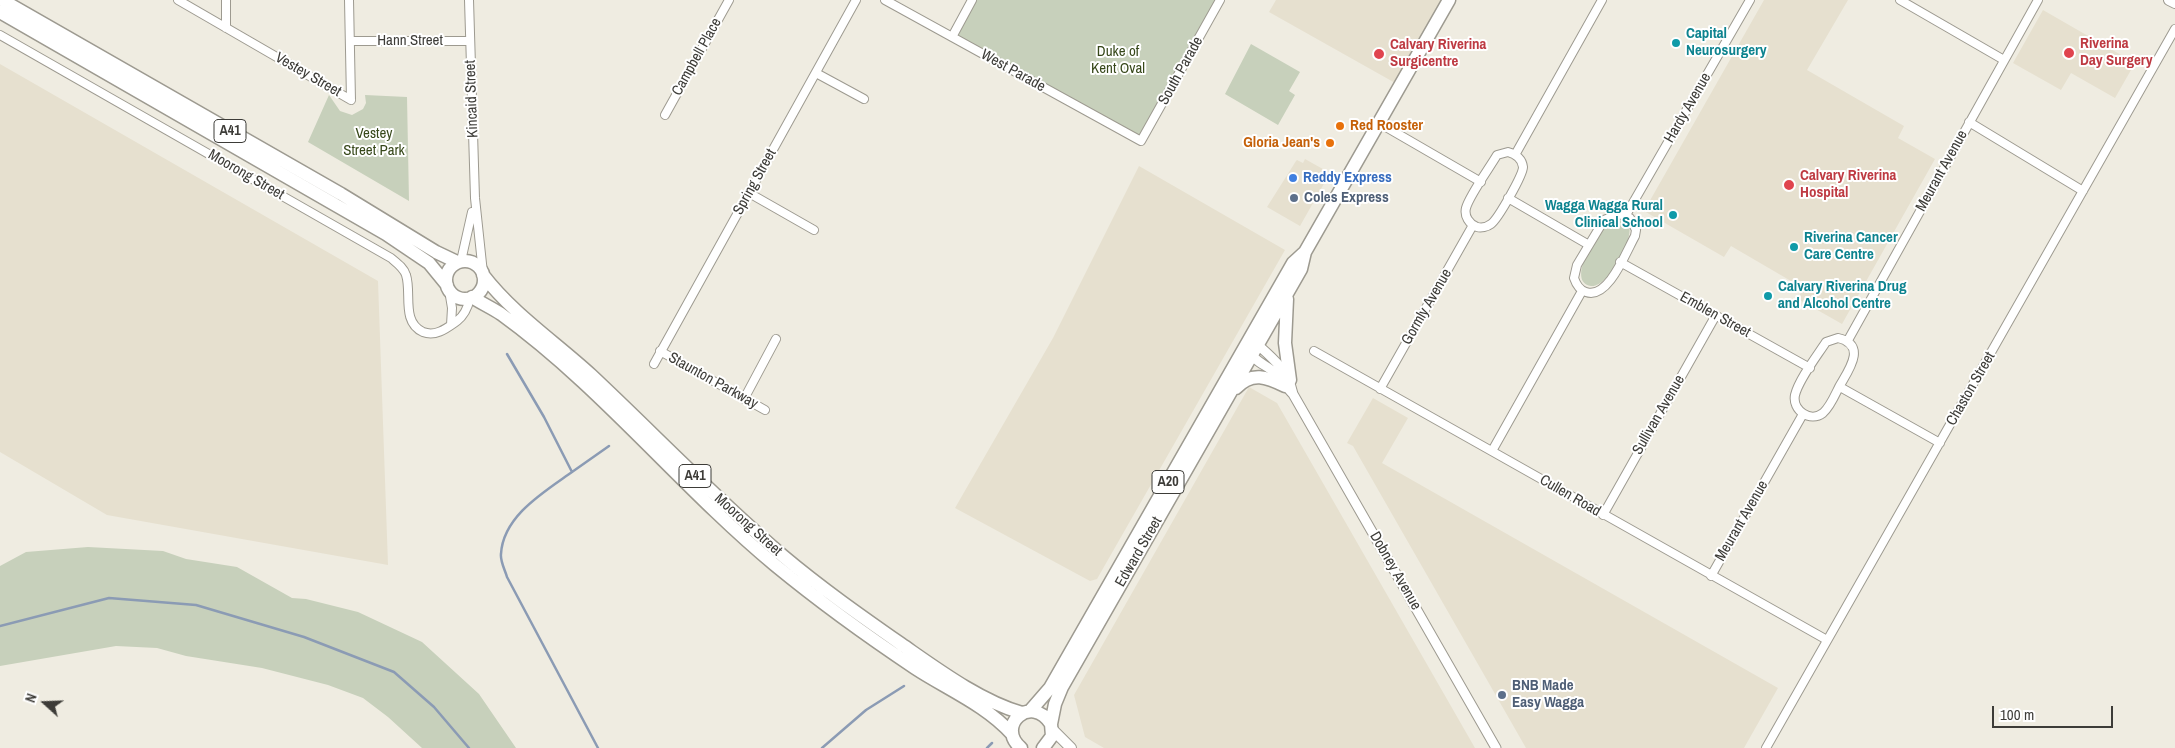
<!DOCTYPE html>
<style>
body{margin:0}
#map{position:relative;width:2175px;height:748px;overflow:hidden;background:#efece1;font-family:"Archivo Narrow",sans-serif}
canvas{display:block}
.north{position:absolute;left:20px;top:678px;width:50px;height:50px;-webkit-text-stroke:4px #fff;paint-order:stroke;rotate:290deg;font-size:14px;font-weight:700;line-height:20px;text-align:center;color:#3d3c38}
.north::after{content:'';display:block;margin:auto;width:18px;height:22px;background:#3d3c38;clip-path:polygon(50% 0,100% 100%,50% 72%,0 100%)}
.scale{position:absolute;left:1992px;top:706px;width:121px;height:22px;box-sizing:border-box;border:2px solid #3d3c38;border-top:0;padding-left:6px;font-size:15px;line-height:18px;white-space:nowrap;color:#3d3c38;-webkit-text-stroke:4px #fff;paint-order:stroke}
</style>
<div id="map">
<canvas width="2175" height="748"></canvas>
<div class="north">N</div>
<div class="scale">100 m</div>
</div>
<script>
const c = document.querySelector('canvas').getContext('2d');
c.lineJoin = 'round';
function fillPath(path, color) { c.fillStyle = color; c.fill(path, 'evenodd'); }
function trace(path, color, width, dash) { c.strokeStyle = color; c.lineWidth = width; c.lineCap = dash ? 'butt' : 'round'; c.setLineDash(dash || []); c.stroke(path); }
function write(font, color, halo, rows, align = 'center') {
  c.font = font + ' "Archivo Narrow",sans-serif'; c.lineWidth = 4; c.setLineDash([]); c.textBaseline = 'middle'; c.strokeStyle = halo; c.fillStyle = color; for (const [text, x, y, turn = 0] of rows) {
    c.save(); c.translate(x, y); c.rotate((+turn || 0) * Math.PI / 180); c.textAlign = isNaN(turn) ? turn : align; if (halo) c.strokeText(text, 0, 0); c.fillText(text, 0, 0); c.restore();
  }
}
fillPath(new Path2D(`
 M1276 0H1447L1397 84 1269 12Z
 M1764 0H1848L1807 70 1904 126 1898 138 1935 159 1842 324 1798 299 1803 288 1731 246 1724 257 1644 211Z
 M2043 10 2135 63 2115 98 2071 73 2061 90 2013 63Z
 M0 64 378 281 388 565 107 515 0 452Z
 M1305 159 1330 173 1300 226 1267 207 1296 161 1297 160 1303 163Z
 M1139 166 1285 250 1097 579 1090 581 955 508 1053 338Z
 M1249 387 1277 403 1475 748H1104L1085 737 1074 695Z
 M1373 398 1408 418 1382 463 1778 688 1744 748H1526L1353 446 1347 443Z`), '#e6e0cf');
fillPath(new Path2D(`
 M972 0H1220L1141 141 952 37Z
 M1251 44 1300 72 1289 91 1295 95 1278 125 1225 94Z
 M329 95 340 111 352 115 363 109 366 103 365 95 407 97 409 201 308 142Z
 M1618 218C1622 219 1626 219 1628 223 1637 236 1607 289 1591 286 1566 282 1596 234 1605 225 1608 222 1614 219 1618 218Z
 M88 547 163 551 186 559 237 567 292 598 306 599 358 612 422 642 479 694 516 748H422L388 717 363 698 328 685 262 668 186 656 157 648 116 646 0 666V566L26 552Z`), '#c7d0bb');
trace(new Path2D(`
 M507 354 544 417 572 472C544 492 503 516 501 554 500 561 505 570 507 577L598 748
 M572 472 609 446
 M0 626 109 598 196 605 304 637 394 672 434 707 469 748
 M822 748 866 710 904 686
 M987 748 992 743`), '#8b9bb4', 2.5);
const minor = new Path2D(`
 M178 0 351 100
 M226 0V28
 M349 0 351 100
 M469 0 475 198 483 273
 M885 0 1141 141 1220 0
 M1900 0 2004 60
 M0 35 391 258C397 263 404 268 406 275 412 293 401 322 423 332 436 337 447 328 457 321 465 315 468 307 470 298
 M952 37 972 0
 M350 41H470
 M816 73 864 99
 M665 115 729 0
 M1969 122 2083 191
 M1379 123 1481 182
 M1508 152C1515 154 1522 158 1523 167 1523 175 1498 219 1491 224 1487 227 1481 228 1477 227 1469 224 1464 216 1466 208 1469 196 1490 167 1497 155Z
 M1515 155 1602 0
 M749 193 814 230
 M1508 198 1589 245
 M1619 214 1630 218 1636 230 1635 236C1626 252 1608 300 1586 292 1579 290 1576 284 1574 278L1577 265 1604 220Z
 M1626 215 1750 0
 M461 261 472 212
 M1620 262 1810 368
 M449 290 452 308 451 325
 M1838 338C1868 345 1848 371 1839 387 1835 395 1830 407 1823 413 1810 423 1792 410 1795 395 1799 379 1817 356 1826 342Z
 M1847 342 2038 0
 M660 351 765 410
 M1314 351 1827 640
 M654 364 856 0
 M1840 387 1940 443
 M1380 389 1473 225
 M744 399 776 339
 M1492 451 1582 291
 M1603 515 1716 315
 M1711 576 1803 414
 M1766 748 2175 29`);
const tertiary = new Path2D(`
 M1253 345H1258C1275 360 1288 371 1293 394L1496 748
 M1249 351C1254 361 1266 365 1274 372 1281 378 1286 387 1293 394`);
const secondary = new Path2D(`
 M2169 0 2175 3
 M1053 730 1071 748`);
const trunk = new Path2D(`
 M2 0 341 194 436 252 457 262
 M0 12 386 234 429 263 447 285
 M446 280a19 19 0 1 1 38 0a19 19 0 1 1-38 0Z
 M483 275C513 314 555 342 591 375 655 435 716 499 783 556 821 588 861 616 901 644 937 669 980 701 1022 713
 M472 297C481 303 492 308 501 314 602 387 680 486 775 565 820 602 867 636 915 668 947 689 986 705 1012 734
 M1287 299 1285 343 1290 380
 M1236 388C1252 371 1267 377 1285 386
 M1030 711 1050 688 1293 263 1305 252
 M1051 724 1055 704 1062 687 1301 269 1305 252 1449 0
 M1021 748C995 726 1031 693 1051 724L1052 736 1043 748`);
trace(minor, '#9d9a90', 10);
trace(tertiary, '#9d9a90', 11);
trace(secondary, '#9d9a90', 12);
trace(trunk, '#9d9a90', 15);
trace(minor, '#fff', 8);
trace(tertiary, '#fff', 9);
trace(secondary, '#fff', 10);
trace(trunk, '#fff', 12);
for (const [x, y, r, color] of [
 [1676,43,5,"#0f9aa8"],
 [2069,53,6,"#e0444e"],
 [1379,54,6,"#e0444e"],
 [1340,126,5,"#e8710a"],
 [1330,143,5,"#e8710a"],
 [1293,178,5,"#3f7fe0"],
 [1789,185,6,"#e0444e"],
 [1294,198,5,"#5c6f8a"],
 [1673,215,5,"#0f9aa8"],
 [1794,247,5,"#0f9aa8"],
 [1768,296,5,"#0f9aa8"],
 [1502,695,5,"#5c6f8a"]
]) { const dot = new Path2D(); dot.arc(x, y, r, 0, 2 * Math.PI); c.fillStyle = color; c.fill(dot); trace(dot, '#fff', 2); }
for (const [x, y, w] of [
 [230,131,32],
 [695,476,32],
 [1168,482,32]
]) { const box = new Path2D(); box.roundRect(x - w / 2, y - 11.5, w, 23, 4); c.fillStyle = '#fff'; c.fill(box); trace(box, '#3d3c38', 1); }
write('bold 14px', '#3d3c38', null, [
 ["A41",230,131],
 ["A41",695,476],
 ["A20",1168,482]
]);
write('bold 15px', '#0d838f', '#fff', [
 ["Capital",1686,34],
 ["Neurosurgery",1686,51],
 ["Wagga Wagga Rural",1663,206,"right"],
 ["Clinical School",1663,223,"right"],
 ["Riverina Cancer",1804,238],
 ["Care Centre",1804,255],
 ["Calvary Riverina Drug",1778,287],
 ["and Alcohol Centre",1778,304]
], 'left');
write('15px', '#3d3c38', '#fff', [
 ["Hann Street",410,41],
 ["Campbell Place",697,57,-61],
 ["West Parade",1013,71,29],
 ["South Parade",1181,71,-61],
 ["Vestey Street",308,75,30],
 ["Kincaid Street",472,99,-92],
 ["Hardy Avenue",1688,108,-60],
 ["Meurant Avenue",1942,171,-61],
 ["Moorong Street",246,175,30],
 ["Spring Street",755,182,-61],
 ["Gormly Avenue",1427,307,-60],
 ["Emblen Street",1715,315,29],
 ["Staunton Parkway",713,381,29],
 ["Chaston Street",1971,389,-60],
 ["Sullivan Avenue",1659,415,-60],
 ["Cullen Road",1570,496,30],
 ["Meurant Avenue",1742,521,-60],
 ["Moorong Street",748,525,42],
 ["Edward Street",1139,552,-60],
 ["Dobney Avenue",1395,571,60]
]);
write('bold 15px', '#be3a42', '#fff', [
 ["Riverina",2080,44],
 ["Day Surgery",2080,61],
 ["Calvary Riverina",1390,45],
 ["Surgicentre",1390,62],
 ["Calvary Riverina",1800,176],
 ["Hospital",1800,193]
], 'left');
write('15px', '#37481a', '#fff', [
 ["Duke of",1118,52],
 ["Kent Oval",1118,69],
 ["Vestey",374,134],
 ["Street Park",374,151]
]);
write('bold 15px', '#c56008', '#fff', [
 ["Red Rooster",1350,126],
 ["Gloria Jean's",1320,143,"right"]
], 'left');
write('bold 15px', '#366cbe', '#fff', [
 ["Reddy Express",1303,178]
], 'left');
write('bold 15px', '#4e5e75', '#fff', [
 ["Coles Express",1304,198],
 ["BNB Made",1512,686],
 ["Easy Wagga",1512,703]
], 'left');
</script>
